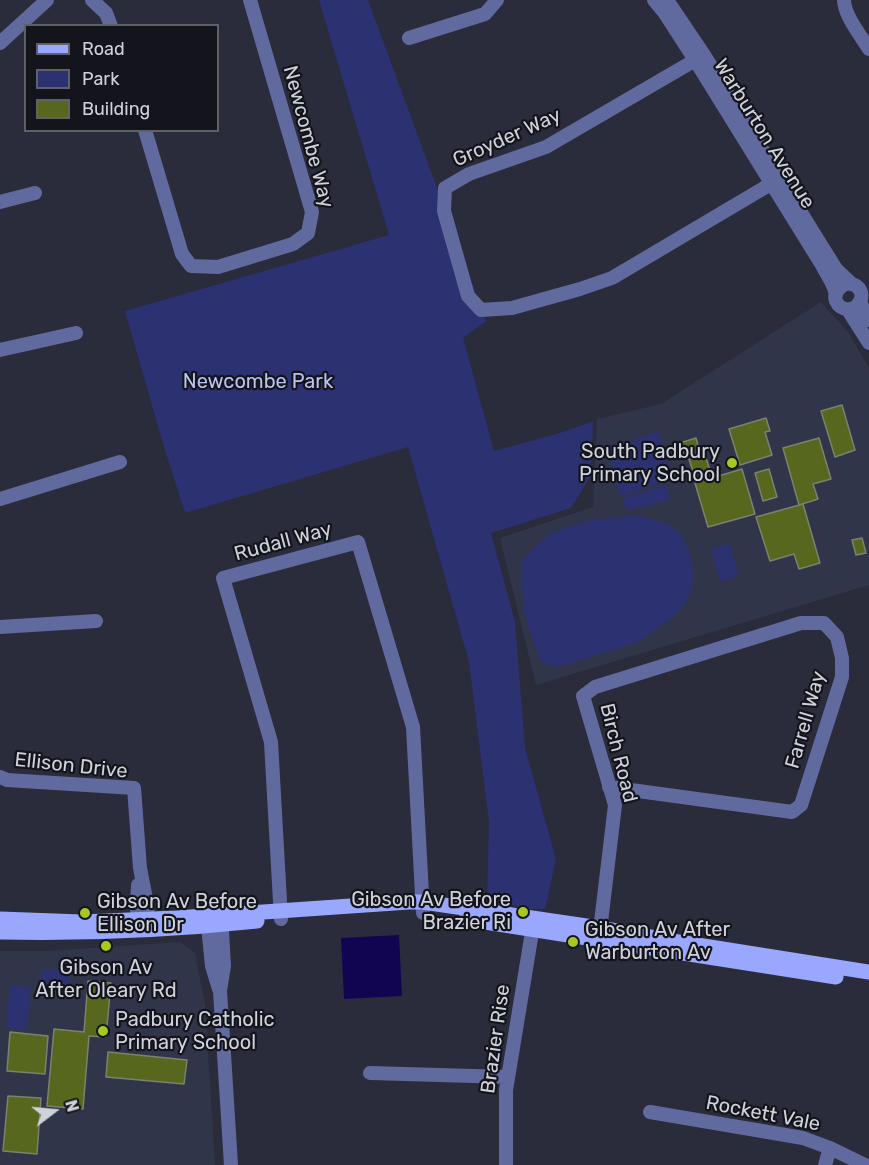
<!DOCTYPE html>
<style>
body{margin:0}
#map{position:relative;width:869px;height:1165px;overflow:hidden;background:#2a2c3b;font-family:Rubik,sans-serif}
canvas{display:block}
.legend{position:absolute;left:24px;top:24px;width:195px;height:108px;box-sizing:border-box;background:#14151c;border:2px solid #5f6168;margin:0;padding:8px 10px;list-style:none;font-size:18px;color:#d0d2db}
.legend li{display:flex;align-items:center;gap:12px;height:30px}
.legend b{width:30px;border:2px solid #5f6168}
.north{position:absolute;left:24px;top:1081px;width:60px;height:60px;-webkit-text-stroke:4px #14151c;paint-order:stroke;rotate:74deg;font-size:16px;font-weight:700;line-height:24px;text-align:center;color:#d0d2db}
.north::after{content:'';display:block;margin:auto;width:21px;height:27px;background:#d0d2db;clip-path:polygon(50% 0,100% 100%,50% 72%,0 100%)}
</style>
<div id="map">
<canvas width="869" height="1165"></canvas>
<ul class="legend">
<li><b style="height:8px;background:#99a7fe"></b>Road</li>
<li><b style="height:16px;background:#2c3172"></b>Park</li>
<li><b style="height:16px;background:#57681e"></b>Building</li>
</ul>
<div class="north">N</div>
</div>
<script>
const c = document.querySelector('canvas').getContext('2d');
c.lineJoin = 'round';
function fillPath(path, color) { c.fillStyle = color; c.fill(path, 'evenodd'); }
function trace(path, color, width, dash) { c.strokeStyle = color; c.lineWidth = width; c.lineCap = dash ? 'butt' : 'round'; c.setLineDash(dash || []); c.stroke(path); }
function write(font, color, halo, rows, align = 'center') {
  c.font = font + ' Rubik,sans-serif'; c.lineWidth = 4.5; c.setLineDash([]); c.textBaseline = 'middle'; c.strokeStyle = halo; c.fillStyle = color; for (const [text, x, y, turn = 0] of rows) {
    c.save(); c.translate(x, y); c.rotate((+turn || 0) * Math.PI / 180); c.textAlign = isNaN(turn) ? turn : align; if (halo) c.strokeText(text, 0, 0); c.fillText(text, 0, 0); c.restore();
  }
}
fillPath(new Path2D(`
 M821 302 848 332 869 368V585L536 685 500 538 593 507 597 419 661 404Z
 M180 942 195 953 205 1005 215 1165H0V951H48Z`), '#313549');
fillPath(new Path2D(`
 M319 0H368L486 321 463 338 494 451 560 433 593 421 591 476 571 508 491 533 515 622 525 748 556 859 545 909H528L487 898 489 822 469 662 408 447 185 513 164 447 125 311 389 235Z
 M658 432 673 480 648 487 646 483 643 484 644 489 620 496 606 447 630 440 632 444 635 443 634 439Z
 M666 485 670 499 627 511 622 498Z
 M637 515 668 524 680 533 689 551 694 573 692 588 686 602 673 617 657 629 638 642 568 664 556 667 542 662 534 644 524 611 522 585V561L532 549 551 533 586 521Z
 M729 544 739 576 720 582 711 549Z
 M41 970H70V990L40 989Z
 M10 985 31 987 27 1030 6 1028Z`), '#2c3172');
fillPath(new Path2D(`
 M399 935 402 996 344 999 341 938Z`), '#110552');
const building = new Path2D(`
 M842 405 855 450 835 457 821 411Z
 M766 418 770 431 765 432 772 455 740 465 729 429Z
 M696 438 700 453 684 457 680 443Z
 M819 438 831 479 813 484 818 499 799 505 783 448Z
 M705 455 710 470 694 475 689 459Z
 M742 469 755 514 708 527 695 483Z
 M769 469 777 497 763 501 755 473Z
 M803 504 820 563 799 569 794 554 770 561 756 517Z
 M862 538 866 553 856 555 852 540Z
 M88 981 111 983 106 1037 89 1036 83 1109 47 1106 54 1029 84 1032Z
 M10 1032 48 1036 45 1074 7 1071Z
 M108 1052 187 1060 184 1084 106 1077Z
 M8 1096 41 1098 37 1154 3 1151Z`);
fillPath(building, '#57681e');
trace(building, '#7c8170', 1.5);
trace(new Path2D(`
 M92 0 106 13 111 26
 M654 0 664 12 695 60 822 265C826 273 833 283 835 291 838 300 833 292 836 301 840 311 854 312 859 303 869 288 846 274 836 293
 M667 0 704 55 816 237 836 269 852 284
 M844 0C844 15 861 36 869 49
 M409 38 485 14 497 0
 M0 43 47 0
 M704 55 546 147 469 174 445 188 444 211 468 296 481 310 512 308 580 289 612 278 764 188 779 177
 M145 130 182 254 191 266 218 267 293 244 308 233 312 212 250 0
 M0 202 35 193
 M860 302 869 320
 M848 310 869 343
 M0 350 76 333
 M0 499 120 462
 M0 627 96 621
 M0 777 7 780 134 788 140 868 147 904 148 930
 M221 914 224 966 220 991 231 1165
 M207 916 212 966 219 989
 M281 919 271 742 223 578 358 542 413 727 423 913
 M138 929 137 904 138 885
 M599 939 615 805 583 696 595 687 801 623H824L837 637 842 658V677L801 805 792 812 609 787
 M370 1073 508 1077
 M650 1112 803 1138 830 1148 865 1165
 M506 1165V1090L534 920
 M825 1165 830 1148`), '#616a9f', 14);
trace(new Path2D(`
 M0 919 82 922 176 918 409 902H423L600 928 678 942 869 972
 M466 919 836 977
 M0 932C86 934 171 930 257 921`), '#99a7fe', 15);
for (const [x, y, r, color] of [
 [732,463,6,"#a6c821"],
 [523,912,6,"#a6c821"],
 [85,913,6,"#a6c821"],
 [573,942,6,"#a6c821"],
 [106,946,6,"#a6c821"],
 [103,1031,6,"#a6c821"]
]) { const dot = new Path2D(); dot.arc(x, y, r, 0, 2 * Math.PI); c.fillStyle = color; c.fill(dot); trace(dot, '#14151c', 2); }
write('20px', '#d0d2db', '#14151c', [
 ["Warburton Avenue",764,134,58],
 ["Newcombe Way",308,137,75],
 ["Groyder Way",507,138,-24],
 ["Rudall Way",283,542,-15],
 ["Farrell Way",806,720,-74],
 ["Birch Road",618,753,76],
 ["Ellison Drive",71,766,6],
 ["Brazier Rise",496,1039,-82],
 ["Rockett Vale",763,1114,11]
]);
write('20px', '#bac3ef', '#14151c', [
 ["Newcombe Park",258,382]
]);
write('20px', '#d0d2db', '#14151c', [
 ["South Padbury",720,452,"right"],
 ["Primary School",720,475,"right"],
 ["Gibson Av Before",511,900,"right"],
 ["Brazier Ri",511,923,"right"],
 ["Gibson Av Before",97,902],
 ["Ellison Dr",97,925],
 ["Gibson Av After",585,930],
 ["Warburton Av",585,953],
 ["Gibson Av",106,968,"center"],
 ["After Oleary Rd",106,991,"center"],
 ["Padbury Catholic",115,1020],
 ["Primary School",115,1043]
], 'left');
</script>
